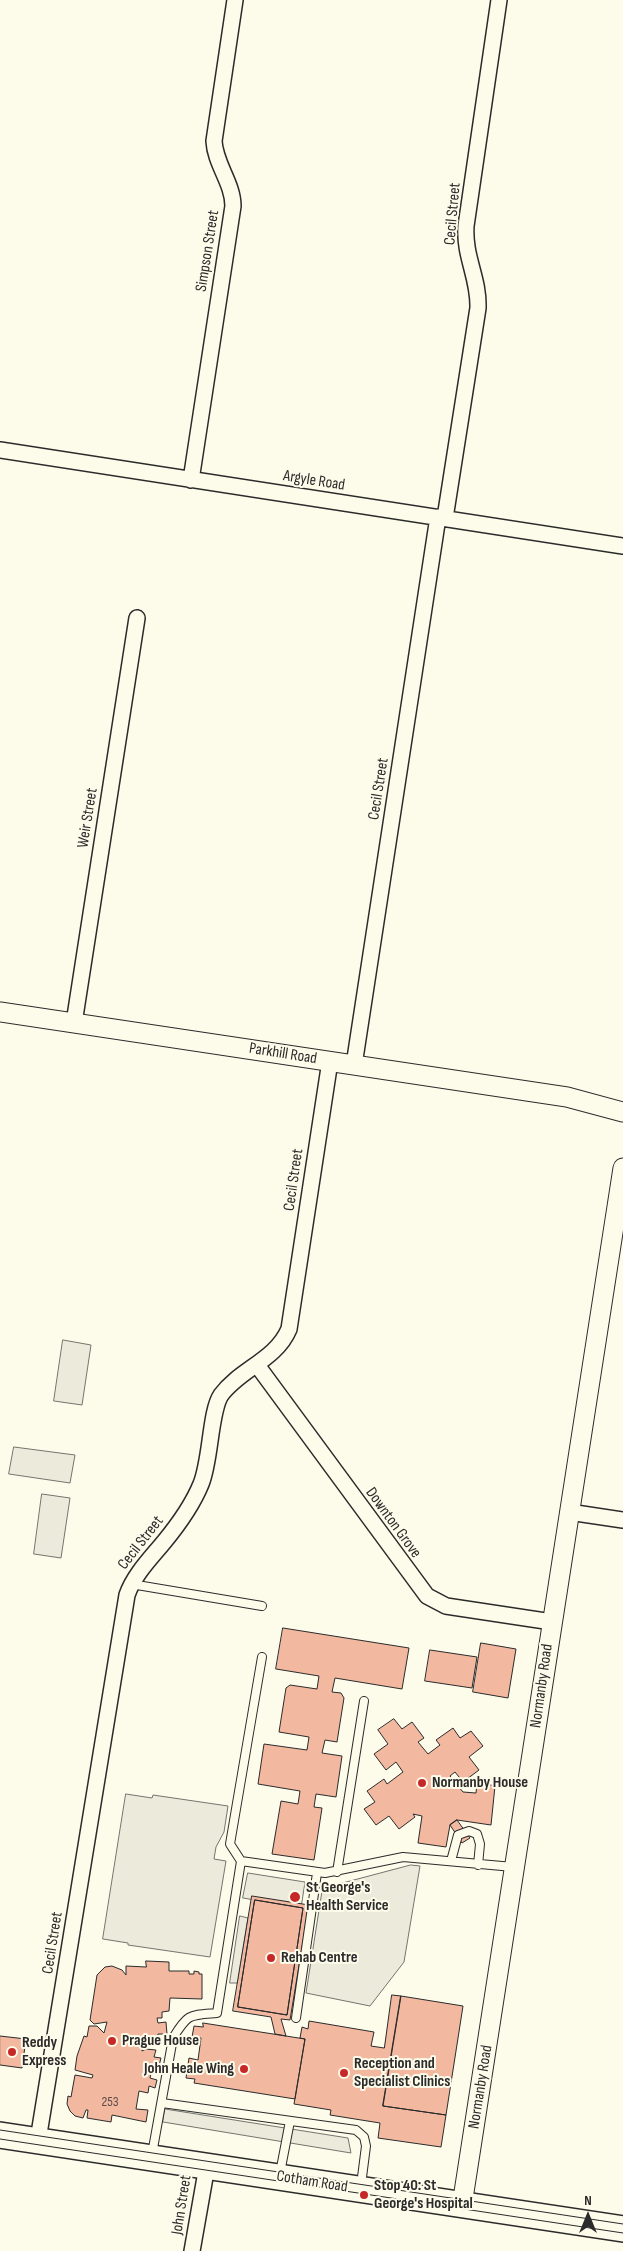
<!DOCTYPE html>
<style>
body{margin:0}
#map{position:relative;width:623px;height:2251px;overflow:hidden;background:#fdfbea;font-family:"Sofia Sans Condensed",sans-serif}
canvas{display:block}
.north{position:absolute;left:563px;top:2191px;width:50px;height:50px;-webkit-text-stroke:4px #fdfbea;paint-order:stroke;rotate:0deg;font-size:14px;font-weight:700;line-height:20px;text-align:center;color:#2b2b2b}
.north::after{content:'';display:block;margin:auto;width:18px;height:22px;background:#2b2b2b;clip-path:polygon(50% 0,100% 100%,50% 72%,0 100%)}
</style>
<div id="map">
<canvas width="623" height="2251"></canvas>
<div class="north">N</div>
</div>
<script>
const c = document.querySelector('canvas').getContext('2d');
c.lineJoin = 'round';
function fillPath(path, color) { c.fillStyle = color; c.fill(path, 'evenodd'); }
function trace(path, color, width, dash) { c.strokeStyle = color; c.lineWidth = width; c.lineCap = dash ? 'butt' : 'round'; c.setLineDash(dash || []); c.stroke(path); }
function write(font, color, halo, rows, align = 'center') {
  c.font = font + ' "Sofia Sans Condensed",sans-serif'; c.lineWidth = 4; c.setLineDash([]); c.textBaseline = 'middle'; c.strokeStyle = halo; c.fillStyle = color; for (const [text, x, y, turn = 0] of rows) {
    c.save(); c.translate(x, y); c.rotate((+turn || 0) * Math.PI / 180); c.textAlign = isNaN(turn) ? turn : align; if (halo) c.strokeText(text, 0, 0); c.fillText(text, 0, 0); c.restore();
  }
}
const green = new Path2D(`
 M63 1340 91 1345 82 1405 54 1401Z
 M14 1447 75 1455 70 1483 9 1474Z
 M42 1494 70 1498 61 1558 34 1554Z`);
fillPath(green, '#ecebdb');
trace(green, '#74746e', 1);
const parking = new Path2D(`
 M126 1794 152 1798 153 1795 228 1806 224 1832 216 1847 214 1859 226 1861 210 1957 128 1945V1943L103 1939Z
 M411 1865 420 1866 404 1962 370 2006 306 1993 322 1891 328 1887Z
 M248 1873 305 1882 301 1908 243 1898Z
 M240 1916 248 1918 238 1983H230Z
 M165 2109 348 2138 351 2153 163 2122Z`);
fillPath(parking, '#eceadb');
trace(parking, '#74746e', 1);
const building = new Path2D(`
 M283 1628 409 1648 402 1689 335 1678 332 1692 341 1693 344 1698 337 1742 325 1740 322 1753 342 1756 336 1797 316 1794 314 1807 322 1808 314 1860 272 1854 281 1801 298 1804 300 1791 258 1784 264 1744 307 1750 309 1737 279 1732 286 1688 290 1685 317 1689 319 1676 276 1669Z
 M481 1643 516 1649 508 1698 473 1692Z
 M430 1650 477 1657 472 1688 425 1681Z
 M394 1719 402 1729 412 1722 424 1738 418 1742 428 1754 440 1745 436 1740 453 1728 460 1738 471 1731 483 1746 469 1757 479 1770 463 1782 455 1772 450 1776 463 1792 476 1793 477 1782 495 1786 491 1825 457 1820 450 1825 446 1847 418 1843 422 1816 413 1814 415 1817 399 1829 389 1816 376 1825 364 1809 375 1802 367 1791 384 1779 387 1784 403 1772 396 1762 386 1770 374 1754 388 1744 378 1730Z
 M457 1820 470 1838 462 1843 450 1825Z
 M252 1896 309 1905 290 2020 281 2019 286 2036 275 2034 271 2017 233 2011ZM255 1900 303 1908 287 2015 238 2007Z
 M255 1900 303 1908 287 2015 238 2007Z
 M146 1961 169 1962V1971H189V1974H194V1971L199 1972V1974H202V1999L170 1998 169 2011 162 2012V2018H157L158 2023 166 2022 167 2034H158L157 2043 143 2040 142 2051 146 2049 156 2050 154 2057 161 2058 159 2066 153 2065 150 2078 157 2080 155 2088 149 2086 148 2093 139 2091 136 2109 148 2110 146 2122 112 2115 111 2122 87 2118 88 2110H86L83 2118 75 2116 70 2111 67 2104 68 2096 71 2097 75 2075 92 2078 93 2075 75 2070 77 2056 84 2036 87 2037 89 2026H97L104 2033 107 2022 94 2024 90 2020 97 1975 105 1967 112 1966 122 1970 126 1975V1966L146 1967Z
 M392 1995 401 1996 383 2106 446 2115 441 2147 378 2138 380 2123 330 2115 331 2110 294 2104 305 2039 300 2038 302 2027 308 2029 309 2021 374 2032 371 2046 384 2048Z
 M401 1996 463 2006 446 2115 383 2106Z
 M203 2023 305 2039 295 2099 194 2083 195 2079 186 2078 189 2058 198 2060 201 2038 192 2037 194 2026 203 2027Z
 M0 2036 26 2039 22 2068 0 2065Z`);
fillPath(building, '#f2b8a0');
trace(building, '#2b2b2b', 1);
const service = new Path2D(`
 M131 1584 262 1606
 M241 1861 325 1873 403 1857 513 1867
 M451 1861 458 1835 469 1831 477 1834 480 1844 478 1865
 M337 1872 364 1701
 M296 2018 317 1873
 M162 2103 356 2130 364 2137 366 2146 361 2185
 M152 2154 173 2038C188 2013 190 2015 217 2013L241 1861 230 1844 262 1657
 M280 2173 290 2121`);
const minor = new Path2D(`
 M0 450 623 546
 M191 480 233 206C233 183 215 164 214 141L235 0
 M445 518 478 308C479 277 464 258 466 226L499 0
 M74 1023 137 618
 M354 1065 438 517
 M257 1365 427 1596 446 1606 552 1622
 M569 1512 623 1520
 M38 2140 127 1595C134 1575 150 1559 164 1542 178 1525 192 1506 201 1484 211 1460 210 1411 221 1395 240 1369 276 1360 289 1329L330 1061
 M192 2251 207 2166`);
const tertiary = new Path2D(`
 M0 1012 567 1097 623 1112
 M462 2205 623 1168`);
const primary = new Path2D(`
 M0 2135 623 2229`);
trace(service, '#2b2b2b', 10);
trace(minor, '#2b2b2b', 18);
trace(tertiary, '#2b2b2b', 21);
trace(primary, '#2b2b2b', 28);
trace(service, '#fdfbea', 8);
trace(minor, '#fdfbea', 15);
trace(tertiary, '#fdfbea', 19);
trace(primary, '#fdfbea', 25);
trace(new Path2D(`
 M0 2130 623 2224
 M0 2139 623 2233`), '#2b2b2b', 1);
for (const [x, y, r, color] of [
 [422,1783,5,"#c62828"],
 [295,1897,6,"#c62828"],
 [271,1958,5,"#c62828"],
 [112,2041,5,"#c62828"],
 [12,2052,5,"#c62828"],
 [244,2069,5,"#c62828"],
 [344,2073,5,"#c62828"],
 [364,2195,5,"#c62828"]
]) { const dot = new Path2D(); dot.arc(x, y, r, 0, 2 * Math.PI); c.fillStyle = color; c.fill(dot); trace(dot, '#fdfbea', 2); }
write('14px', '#5d4e48', null, [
 ["253",110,2102]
]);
write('16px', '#2b2b2b', '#fdfbea', [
 ["Cecil Street",453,214,-85],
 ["Simpson Street",208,251,-81],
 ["Argyle Road",314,481,9],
 ["Cecil Street",379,789,-81],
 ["Weir Street",88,818,-81],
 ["Parkhill Road",283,1054,9],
 ["Cecil Street",294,1180,-82],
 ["Downton Grove",393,1523,54],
 ["Cecil Street",141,1543,-52],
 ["Normanby Road",542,1686,-82],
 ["Cecil Street",53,1943,-81],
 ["Normanby Road",481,2087,-81],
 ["Cotham Road",312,2182,9],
 ["John Street",182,2205,-81]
]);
write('bold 16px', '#2b2b2b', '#fdfbea', [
 ["Normanby House",432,1783],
 ["St George's",306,1888],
 ["Health Service",306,1906],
 ["Rehab Centre",281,1958],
 ["Prague House",122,2041],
 ["Reddy",22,2043],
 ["Express",22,2061],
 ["Reception and",354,2064],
 ["Specialist Clinics",354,2082],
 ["John Heale Wing",234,2069,"right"],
 ["Stop 40: St",374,2186],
 ["George's Hospital",374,2204]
], 'left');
</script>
